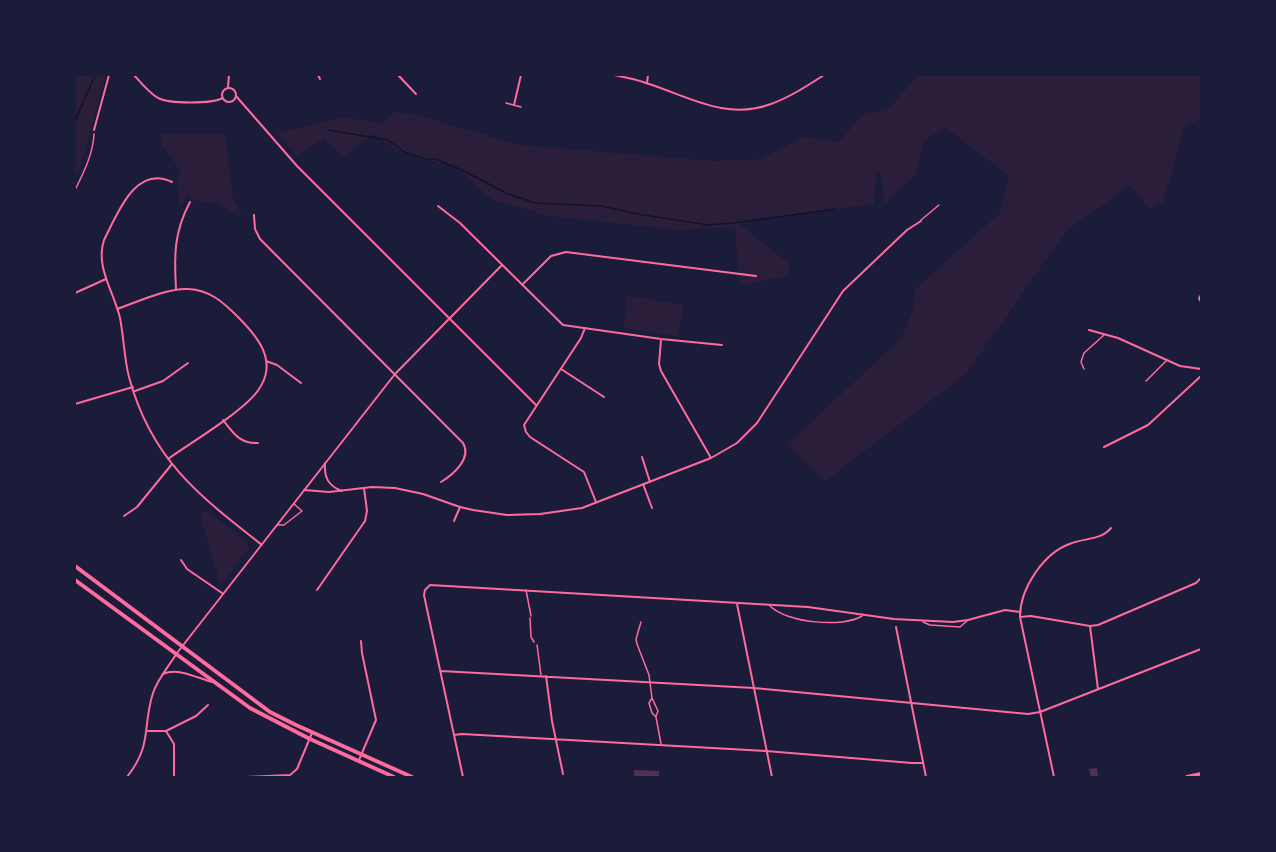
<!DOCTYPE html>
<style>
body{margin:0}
#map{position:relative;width:1276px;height:852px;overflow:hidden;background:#1b1b3a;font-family:"Exo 2",sans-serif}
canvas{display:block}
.frame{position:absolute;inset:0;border:76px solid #1b1b3a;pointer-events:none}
</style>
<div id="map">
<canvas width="1276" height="852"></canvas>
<div class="frame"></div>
</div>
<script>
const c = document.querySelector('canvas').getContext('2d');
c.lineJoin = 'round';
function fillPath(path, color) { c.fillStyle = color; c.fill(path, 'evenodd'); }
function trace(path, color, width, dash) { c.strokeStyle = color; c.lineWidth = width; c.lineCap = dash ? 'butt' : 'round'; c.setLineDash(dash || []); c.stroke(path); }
fillPath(new Path2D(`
 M75 75H106L80 168 75 177Z
 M919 75H1201V118L1184 128 1163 202 1149 209 1130 185 1066 231 966 374 825 481 787 445 901 338 913 311 915 289 1000 213 1009 176 946 128 924 140 916 174 885 204 881 175 877 170 874 204 743 222 741 226 790 264 787 276 744 285 739 279 735 227 679 230 549 216 491 199 458 168 402 153 372 134 343 158 324 138 297 156 276 133 345 117 382 124 394 112 421 116 519 145 714 161 761 159 803 137 839 142 864 113 886 111Z
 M225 133 233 198 244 218 218 204 196 201 188 196 180 207 177 175 181 171 162 146 160 135Z
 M627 296 684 305 678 336 624 328Z
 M206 510 248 542 249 547 221 586 200 516Z`), '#2a1e3b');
trace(new Path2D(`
 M75 121 93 80 97 75
 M328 130 388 140 404 152 424 158
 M427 159H436L462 170 506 193 535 203 601 206 638 214 708 225 734 223 835 209`), '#12122b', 1.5);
fillPath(new Path2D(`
 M1097 768 1098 777H1091L1089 769Z
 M634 770 659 771V777H634Z`), '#542f53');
trace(new Path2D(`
 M75 190C84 172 93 154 94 134
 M530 618 531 637 534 642`), '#ff6b9d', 1.5);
trace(new Path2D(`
 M506 103 521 107
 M921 220 939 205
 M1084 369 1081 362 1084 353 1104 335
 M1146 381 1166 361
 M277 525H284L302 511 294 504
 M526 590 531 616
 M770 606C787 623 843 628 862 616
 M641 622 636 639 637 644 649 675 652 698 649 703 652 713 656 717 661 744
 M923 622 930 625 960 627 968 620
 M537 645 541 675
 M652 698 658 711 656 716`), '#ff6b9d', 1.5);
trace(new Path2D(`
 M134 75C141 83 149 93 158 98 170 104 211 104 223 98
 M318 75 320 79
 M398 75 416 94
 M614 75C624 77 635 79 646 83 688 96 725 121 771 104 790 97 807 86 824 75
 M647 83 648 75
 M228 87 229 75
 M222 95a7 7 0 1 1 14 0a7 7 0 1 1-14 0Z
 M236 96 297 166 536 405
 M514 105 521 75
 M94 130 109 75
 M172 182C135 164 117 215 104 240 95 267 114 292 120 318 124 338 124 358 129 377 151 459 198 495 262 545
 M438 206 460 223 563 325 661 339 722 345
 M254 215 255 229 260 239 463 443C472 458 454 474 441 482
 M522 285 551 256 566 252 756 276
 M176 289C174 255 174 232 190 202
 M75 293 106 279
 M1201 295 1199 298 1201 302
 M117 309C137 302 167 288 188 289 210 290 223 302 238 317 258 337 278 361 259 389 246 410 190 443 168 459
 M585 328 581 338 524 425 526 432 530 437 584 472 596 502
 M1089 330 1118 338 1180 366 1201 369
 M661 340 659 364 661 371 711 458
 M266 361 277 365 301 383
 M561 369 604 397
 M135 391 163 381 188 363
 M75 404 133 387
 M223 420C233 433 240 444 258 443
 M1104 447 1148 425 1201 376
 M642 457 650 482
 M325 463C324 477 328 486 342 491
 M643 484 652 508
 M304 490 329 492 372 487 395 488 423 494 460 507 473 510 507 515 540 514 582 508 711 458 737 443 757 423 843 291 907 230 921 221
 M124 516 137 507 172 464
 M454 521 460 507
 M181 560 187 569 222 593
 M317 590 365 521 367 511 364 488
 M737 604 772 777
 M1020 617 1031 616 1090 626 1098 625 1196 583 1201 578
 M1090 626 1098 689
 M896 627 926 777
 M441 671 754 688 1028 714 1040 712 1201 649
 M163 674C178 667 197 678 212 682
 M546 676 552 721 563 774
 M148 731H166L196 716 208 705
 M166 731 174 744V777
 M454 735 462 734 766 751 912 763H923
 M359 760 376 720 362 653 361 641
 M127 777C153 744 142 727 153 693 158 678 169 666 177 653L395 374 502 265
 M246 777 290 775 297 769 312 733
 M463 777 424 595 425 590 430 585 808 607 894 619 953 622 968 620 1005 610 1020 612
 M1054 777 1020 617C1020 588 1044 552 1072 543 1086 538 1101 540 1111 528`), '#ff6b9d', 2);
trace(new Path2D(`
 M75 566 270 712 296 725 412 777
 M75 580 250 708 310 739 394 777
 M1187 777 1201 774`), '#ff6b9d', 4);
</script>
